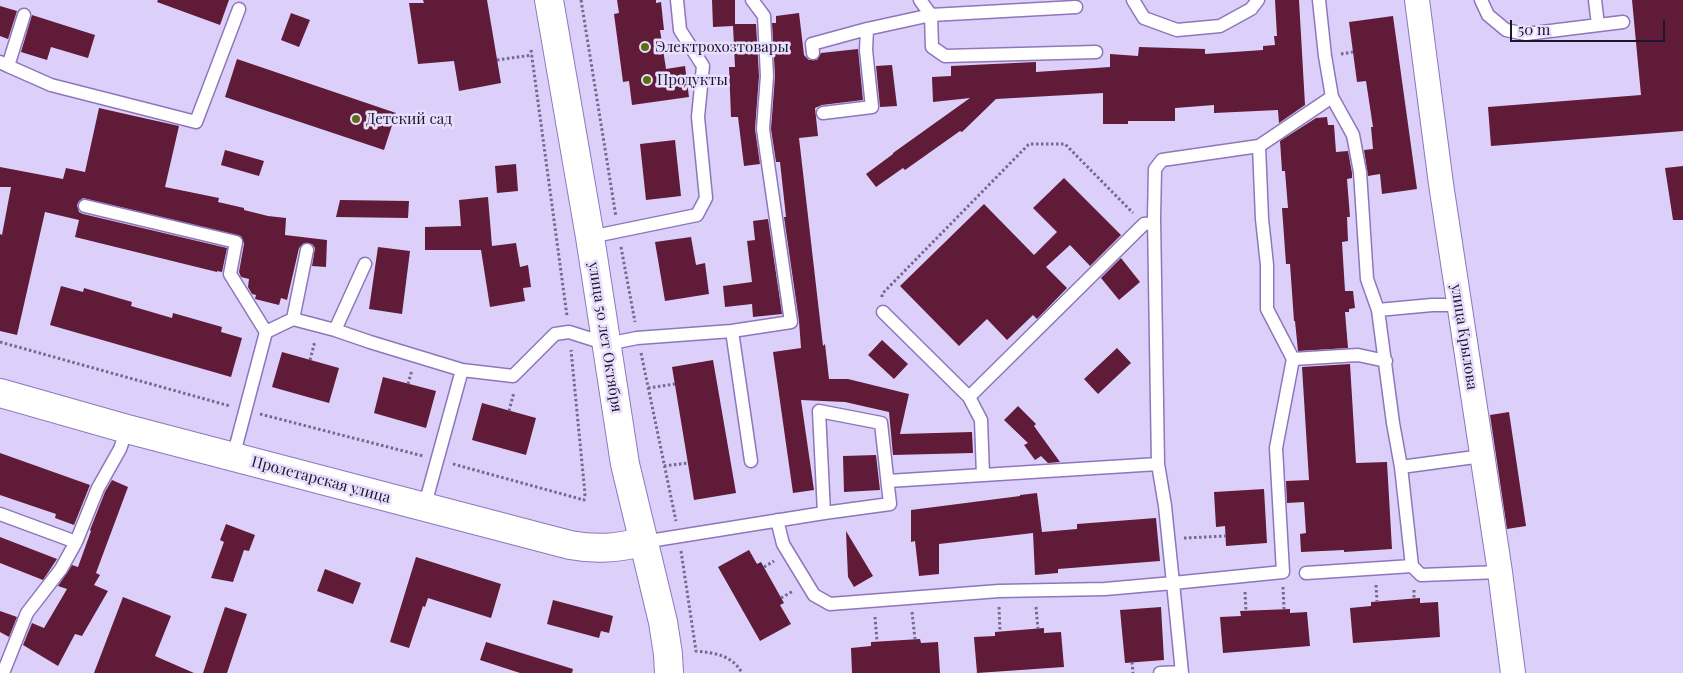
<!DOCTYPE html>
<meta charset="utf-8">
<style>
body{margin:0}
#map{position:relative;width:1683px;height:673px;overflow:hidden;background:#dcd0fb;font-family:"Playfair Display",serif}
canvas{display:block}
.scale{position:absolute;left:1510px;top:20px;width:155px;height:22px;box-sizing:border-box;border:2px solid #1d142e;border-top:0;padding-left:6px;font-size:15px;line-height:18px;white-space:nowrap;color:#1d142e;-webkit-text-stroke:4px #e8dffd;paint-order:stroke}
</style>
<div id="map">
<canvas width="1683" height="673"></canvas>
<div class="scale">50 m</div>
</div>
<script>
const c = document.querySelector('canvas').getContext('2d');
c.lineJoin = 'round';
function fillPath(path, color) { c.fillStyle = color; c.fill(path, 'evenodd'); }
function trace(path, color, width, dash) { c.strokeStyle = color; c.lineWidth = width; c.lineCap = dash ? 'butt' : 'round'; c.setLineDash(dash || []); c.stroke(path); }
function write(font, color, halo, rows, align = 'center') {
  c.font = font + ' "Playfair Display",serif'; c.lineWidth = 5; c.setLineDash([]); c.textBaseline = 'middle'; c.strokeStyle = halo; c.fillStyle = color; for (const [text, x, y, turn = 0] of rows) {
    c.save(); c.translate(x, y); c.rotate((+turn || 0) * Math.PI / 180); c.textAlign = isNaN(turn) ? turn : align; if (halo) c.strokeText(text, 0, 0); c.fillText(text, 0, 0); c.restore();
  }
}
fillPath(new Path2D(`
 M158 0H229L220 25 157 2Z
 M423 0H487L501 83 459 91 454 61 418 64 409 3H424Z
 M617 0H656V3L661 2 664 30H660L666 69 685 66 689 97 632 105 629 81 623 82 614 14 619 13Z
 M712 0H735V24H756L759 76 755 129 760 164 744 166 738 117H731L729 67H735L733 26 713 27Z
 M1275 0H1299L1305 105 1279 123 1278 110 1214 113V105L1175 108V121H1128V124H1103V93L996 99 962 132 960 131 905 170 903 168 876 187 866 174 893 154V153L970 98 933 102 932 77 951 76V66L1036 62V72L1110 67V54L1138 56 1139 47 1205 49V54L1263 50V46L1275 45 1274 36H1277Z
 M1632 0H1683V131L1491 146 1488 107 1641 95Z
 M0 6 17 11 8 39 0 36Z
 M291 13 310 20 299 47 281 40Z
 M799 13 804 55 809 60H817L821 53 858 49 863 100 822 105 815 108 818 136 799 138 823 346 825 344 829 379H848L909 394 900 434 972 432 973 453 893 455 889 412 845 402 801 400 814 490 793 493 773 352 801 348 799 321 784 217H786L780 162H776L771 129 775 76 772 23H776V16Z
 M32 15 95 35 88 58 51 47 47 60 21 52Z
 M1393 16 1417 189 1382 194 1380 174 1368 176 1364 150 1373 149 1371 127H1373L1366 81 1357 82 1349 22Z
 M237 59 396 113 384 150 225 97Z
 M892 65 897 106 880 107 876 66Z
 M99 108 179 126 165 187 219 198 218 202 244 208V210L268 216 286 218 285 235 327 240 326 267 312 266 315 248 312 244 304 243 299 248 287 300 281 298 279 305 255 299 256 295 252 294 248 287 249 279 241 277 239 272 244 244 241 236 83 198 79 201 77 205 79 212 83 214 227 248 222 272 217 271V272L75 237 79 220 45 212 17 335 0 331V234L2 235 11 187H0V167L63 179 66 168 85 172Z
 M1327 117 1328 125H1334L1336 152 1348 151 1352 173V178L1347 179 1350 217H1347L1348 241 1342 242 1345 291H1353L1355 308 1349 309V312H1345L1348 348 1298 351 1295 321H1294L1290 264H1286L1282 208H1288L1285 171H1282L1280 141 1316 118Z
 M675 140 681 196 646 200 640 144Z
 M225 150 264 161 259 176 221 165Z
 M516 164 518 191 497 193 495 166Z
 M1683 166V220H1673L1665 168Z
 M1064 178 1121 235 1090 266 1070 245 1046 267 1067 288 1037 319 1033 315 1007 340 987 319 959 346 900 286 984 204 1034 255 1057 232 1033 208Z
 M488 197 492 246 516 243 520 267 528 265 531 287 523 288 525 301 490 307 481 250H425V227L461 226 459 200Z
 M340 200 409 201 408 218 336 217Z
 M768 219 782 314 753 317 752 304 725 307 723 286 752 282 747 241 755 240 753 221Z
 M691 237 696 265 705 263 709 294 665 301 655 242Z
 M378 247 410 251 402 314 369 309Z
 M1121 258 1140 282 1119 300 1101 278Z
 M61 286 83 292 84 288 132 302 131 306 172 318 173 313 222 327 221 332 242 338 231 377 50 325Z
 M882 340 908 364 894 379 868 355Z
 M1117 348 1131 363 1098 394 1084 379Z
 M282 352 339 368 329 403 272 387Z
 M713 360 736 493 694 500 672 367Z
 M1350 364 1356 463 1387 462 1392 549 1344 552V550L1301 552 1300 534 1306 533 1304 502 1287 503 1286 481 1309 480 1302 367Z
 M383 377 436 391 426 428 374 413Z
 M482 403 536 418 526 455 472 440Z
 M1018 406 1036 424 1034 426 1060 462 1048 463 1041 456 1035 460 1024 445 1028 443 1004 420Z
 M1509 412 1526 526 1507 529 1490 415Z
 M0 453 90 485 74 525 55 518 56 514 0 495Z
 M876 455 880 490 844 492 843 456Z
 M112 480 128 487 96 573 100 575 94 585 108 591 82 636 75 634 58 666 23 645 32 623 44 628 67 589 58 586 72 565 78 567 91 531 90 530 105 492Z
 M1264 489 1267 543 1226 546 1225 526 1216 527 1214 492Z
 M1037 493 1042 532 1077 529V524L1156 518 1160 561 1058 569V573L1035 575 1033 533 939 544V574L919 576 915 541 911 542V510L1020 496V495Z
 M226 524 255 535 249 551 244 550 233 582 211 578 224 542 220 540Z
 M846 531 873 576 854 587 848 577Z
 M0 537 57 559 43 580 0 563Z
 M749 550 757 564 761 562 784 603 780 605 791 624 760 641 718 567Z
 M416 557 501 584 491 618 428 598 425 607 423 606 409 648 390 642Z
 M325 569 361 583 353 604 317 591Z
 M123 597 171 616 155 656 194 673H94Z
 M1420 598V603L1438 602 1440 637 1353 643 1350 608 1371 606V602Z
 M553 600 613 616 609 633 601 631 599 638 547 624Z
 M225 607 247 614 227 673H203Z
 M1161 607 1164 660 1125 663 1120 610Z
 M1290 609V613L1307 612 1310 646 1223 653 1220 617 1241 616 1240 611Z
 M0 611 17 617 9 637 0 632Z
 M1044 628V633L1061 632 1064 667 977 673 974 637 995 636V632Z
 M920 639 921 643 938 642 940 673H852L851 648 871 646V642Z
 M486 642 573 669 572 673H520L480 660Z`), '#5f1b37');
const service = new Path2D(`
 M920 0 931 15 932 47 945 56 1096 52
 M1133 0 1144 18 1177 30 1220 26 1251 9 1258 0
 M1319 0 1325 56 1332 97 1353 135 1360 172 1367 279 1378 310 1393 423 1401 467 1412 566
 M1481 0 1488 15 1506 30 1526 34 1623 22
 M1595 0 1598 25
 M813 53 812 44 867 29 931 15 1076 7
 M0 62 8 66 24 15
 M8 66 51 85 196 122 239 9
 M823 113 872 107 866 50 867 29
 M1259 146 1262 219 1267 265V309L1293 359 1276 448 1283 572 1173 583 1165 506 1158 464 1154 218 1155 169 1162 160Z
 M1259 146 1332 97
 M85 206 236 242 230 274 266 332 233 457
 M590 237 697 215 706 198 698 117 703 66 680 30 677 0
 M1378 310 1432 305H1459
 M883 312 969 397 981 420 983 475
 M293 319 335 330 365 264
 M335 330 370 342 462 370
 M732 331 751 461
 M266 332 293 319 307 250
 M1293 359 1358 355 1386 361
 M969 397 1144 224 1154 223
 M1401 467 1482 456
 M888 481 1158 464
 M424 508 462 370 513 376 555 334 569 332 607 344 637 338 732 331 791 322 763 129 767 76 764 16 752 0
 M0 514 76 542 98 488 120 449 127 429
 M777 520 783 544 814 595 830 604 999 591 1105 589 1173 583 1182 673
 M643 542 824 513 890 504 881 423 819 411 824 513
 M1306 573 1412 566 1421 575 1500 572
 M3 673 27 613 61 569 76 542
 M1160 673 1182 672`);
const minor = new Path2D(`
 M1417 0 1441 184 1500 572 1513 673`);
const tertiary = new Path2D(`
 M0 393 127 429 570 545C597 550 617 548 643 542`);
const secondary = new Path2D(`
 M549 0 590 237 625 464 663 622 668 654 669 673`);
trace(service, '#8d77ba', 15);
trace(minor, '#8d77ba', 26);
trace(tertiary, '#8d77ba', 30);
trace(secondary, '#8d77ba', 30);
trace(new Path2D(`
 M581 0 616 217
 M531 50 567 316
 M1341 54 1353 52
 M497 60 532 55
 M621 247 635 322
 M882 297V294L1029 144H1065L1133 213
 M0 342 230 406
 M641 353 676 521
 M310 360 315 341
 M408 384 412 370
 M648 388 675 384
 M509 411 514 392
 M260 414 423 456
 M453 464 584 500 585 494 571 350
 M664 466 688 463
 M1184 538 1226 536
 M681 551 696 651C715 653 732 655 742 673
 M764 567 774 561
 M1376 585 1377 601
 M1283 587 1284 609
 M1414 590V599
 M1245 592 1246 611
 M781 598 793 591
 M999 607 1000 631
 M1036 607 1038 629
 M912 612 915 639
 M875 617 877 641
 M1132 662 1133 673`), '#73698b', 3, [2.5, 2.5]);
trace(service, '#fff', 12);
trace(minor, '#fff', 24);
trace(tertiary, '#fff', 28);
trace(secondary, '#fff', 28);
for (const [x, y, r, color] of [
 [645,47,5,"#5e6c15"],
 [647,80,5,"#5e6c15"],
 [356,119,5,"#5e6c15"]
]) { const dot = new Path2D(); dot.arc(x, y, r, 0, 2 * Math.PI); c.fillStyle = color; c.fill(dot); trace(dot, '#e8dffd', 2); }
write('15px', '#1d142e', '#e8dffd', [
 ["Электрохозтовары",655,47],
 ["Продукты",657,80],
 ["Детский сад",366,119]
], 'left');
write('15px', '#1d142e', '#e8dffd', [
 ["улица 50 лет Октября",605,337,81],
 ["улица Крылова",1464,337,81],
 ["Пролетарская улица",321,480,15]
]);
</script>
